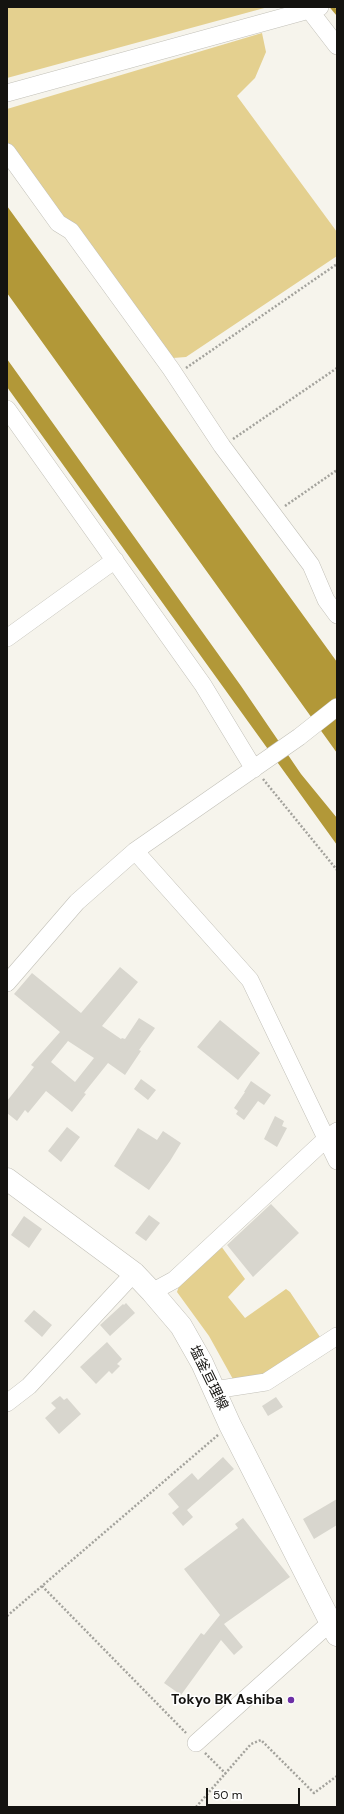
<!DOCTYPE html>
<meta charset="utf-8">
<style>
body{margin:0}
#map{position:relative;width:344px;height:1814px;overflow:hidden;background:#f6f4ec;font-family:"DM Sans",sans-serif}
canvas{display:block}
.frame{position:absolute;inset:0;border:8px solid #141310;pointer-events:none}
.scale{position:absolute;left:206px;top:1788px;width:94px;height:18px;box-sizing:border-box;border:2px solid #141310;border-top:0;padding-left:5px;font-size:12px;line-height:14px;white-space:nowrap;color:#141310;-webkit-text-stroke:3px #fff;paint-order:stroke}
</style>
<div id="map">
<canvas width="344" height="1814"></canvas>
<div class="frame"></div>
<div class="scale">50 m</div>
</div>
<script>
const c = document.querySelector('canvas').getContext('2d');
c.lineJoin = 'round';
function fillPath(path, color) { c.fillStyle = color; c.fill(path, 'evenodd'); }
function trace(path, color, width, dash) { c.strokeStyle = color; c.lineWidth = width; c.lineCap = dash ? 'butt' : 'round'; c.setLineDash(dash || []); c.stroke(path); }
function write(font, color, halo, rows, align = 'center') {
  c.font = font + ' "DM Sans","Noto Sans JP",sans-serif'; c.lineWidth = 3; c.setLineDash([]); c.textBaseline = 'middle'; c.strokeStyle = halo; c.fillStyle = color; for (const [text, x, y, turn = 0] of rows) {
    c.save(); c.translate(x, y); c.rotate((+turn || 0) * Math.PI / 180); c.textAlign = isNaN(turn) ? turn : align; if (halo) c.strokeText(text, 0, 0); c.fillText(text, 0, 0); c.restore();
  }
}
fillPath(new Path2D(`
 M7 7H268L7 78Z
 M262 33 266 52 255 78 237 96 337 232V256L186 357 173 358 67 224 7 143V109Z
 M221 1246 245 1279 228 1297 245 1318 286 1289 290 1292 320 1337 273 1374 234 1381 209 1336 177 1292 179 1286Z`), '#e4d08f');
fillPath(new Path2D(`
 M7 206 337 662V753L7 293Z
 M7 359 241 686 301 774 337 818V845L7 387Z`), '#b29838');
trace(new Path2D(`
 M332 7 337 13`), '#b29838', 4);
fillPath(new Path2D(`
 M120 967 138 982 102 1026 121 1039 122 1038 125 1039 139 1018 155 1028 139 1050 141 1051 125 1075 108 1063 84 1093 86 1094 72 1112 46 1091 28 1113 25 1110 17 1121 7 1113V1101L34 1067 31 1065 60 1032 14 994 32 973 81 1013ZM68 1041 94 1058 75 1082 51 1062Z
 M220 1020 260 1053 238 1080 197 1047Z
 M141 1079 156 1090 148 1100 134 1089Z
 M251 1081 271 1095 264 1105 258 1101 244 1120 236 1114 238 1111 234 1108 245 1092H244Z
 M275 1116 284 1121 282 1126 287 1128 277 1147 264 1139Z
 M67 1127 80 1137 61 1162 48 1151Z
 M138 1128 157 1140 163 1131 181 1143 170 1161 149 1190 114 1166Z
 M271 1204 299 1233 253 1277 227 1245Z
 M149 1215 160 1223 146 1241 135 1233Z
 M24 1216 42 1229 29 1248 11 1235Z
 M126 1303 135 1313 110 1336 100 1325 123 1304 124 1305Z
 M34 1310 52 1325 42 1337 24 1321Z
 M107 1342 122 1359 117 1364 120 1366 112 1374 109 1371 96 1384 80 1367Z
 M60 1396 64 1400 67 1398 81 1414 59 1434 45 1418 56 1408 51 1403Z
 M276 1397 283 1407 268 1416 262 1406Z
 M223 1457 234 1469 187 1510 193 1517 183 1526 172 1513 179 1507 168 1494 192 1473 198 1480Z
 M337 1499V1525L314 1539 303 1519Z
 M243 1518 290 1577 224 1624 243 1647 234 1655 221 1640 181 1695 164 1683 201 1633 204 1635 220 1615 184 1569 238 1528 235 1524Z`), '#d8d6ce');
const minor = new Path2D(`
 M307 7 337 46
 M7 93 320 7
 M7 152 58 223 71 231 171 369 222 446 311 565 326 600 337 615
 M7 409 203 685 254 769
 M7 638 115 560
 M135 851 250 980 337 1161
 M7 983 77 902 135 851 299 737 337 707
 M152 1292 174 1280 326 1139 337 1131
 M214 1390 266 1382 337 1336
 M7 1403 29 1386 134 1273
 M196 1743 331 1622`);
const major = new Path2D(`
 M7 1179 134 1273 152 1292 181 1326 202 1363 230 1425 337 1635`);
trace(minor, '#c2c0b8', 18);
trace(major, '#c2c0b8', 23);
trace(new Path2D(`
 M186 368 337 264
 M233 439 337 368
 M285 506 337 470
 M263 779 337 870
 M42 1586 186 1733
 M7 1616 218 1435
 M205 1753 226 1774
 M196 1807 251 1744 261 1740 314 1793 337 1776`), '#a3a29c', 2.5, [2, 2]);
trace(minor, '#fff', 17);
trace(major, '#fff', 22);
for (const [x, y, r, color] of [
 [291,1700,4,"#6c2fa5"]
]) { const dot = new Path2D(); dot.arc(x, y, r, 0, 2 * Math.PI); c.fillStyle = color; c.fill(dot); trace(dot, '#fff', 1.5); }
write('14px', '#141310', '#fff', [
 ["塩釜亘理線",208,1378,64]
]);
write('bold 14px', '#141310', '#fff', [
 ["Tokyo BK Ashiba",283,1700]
], 'right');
</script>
